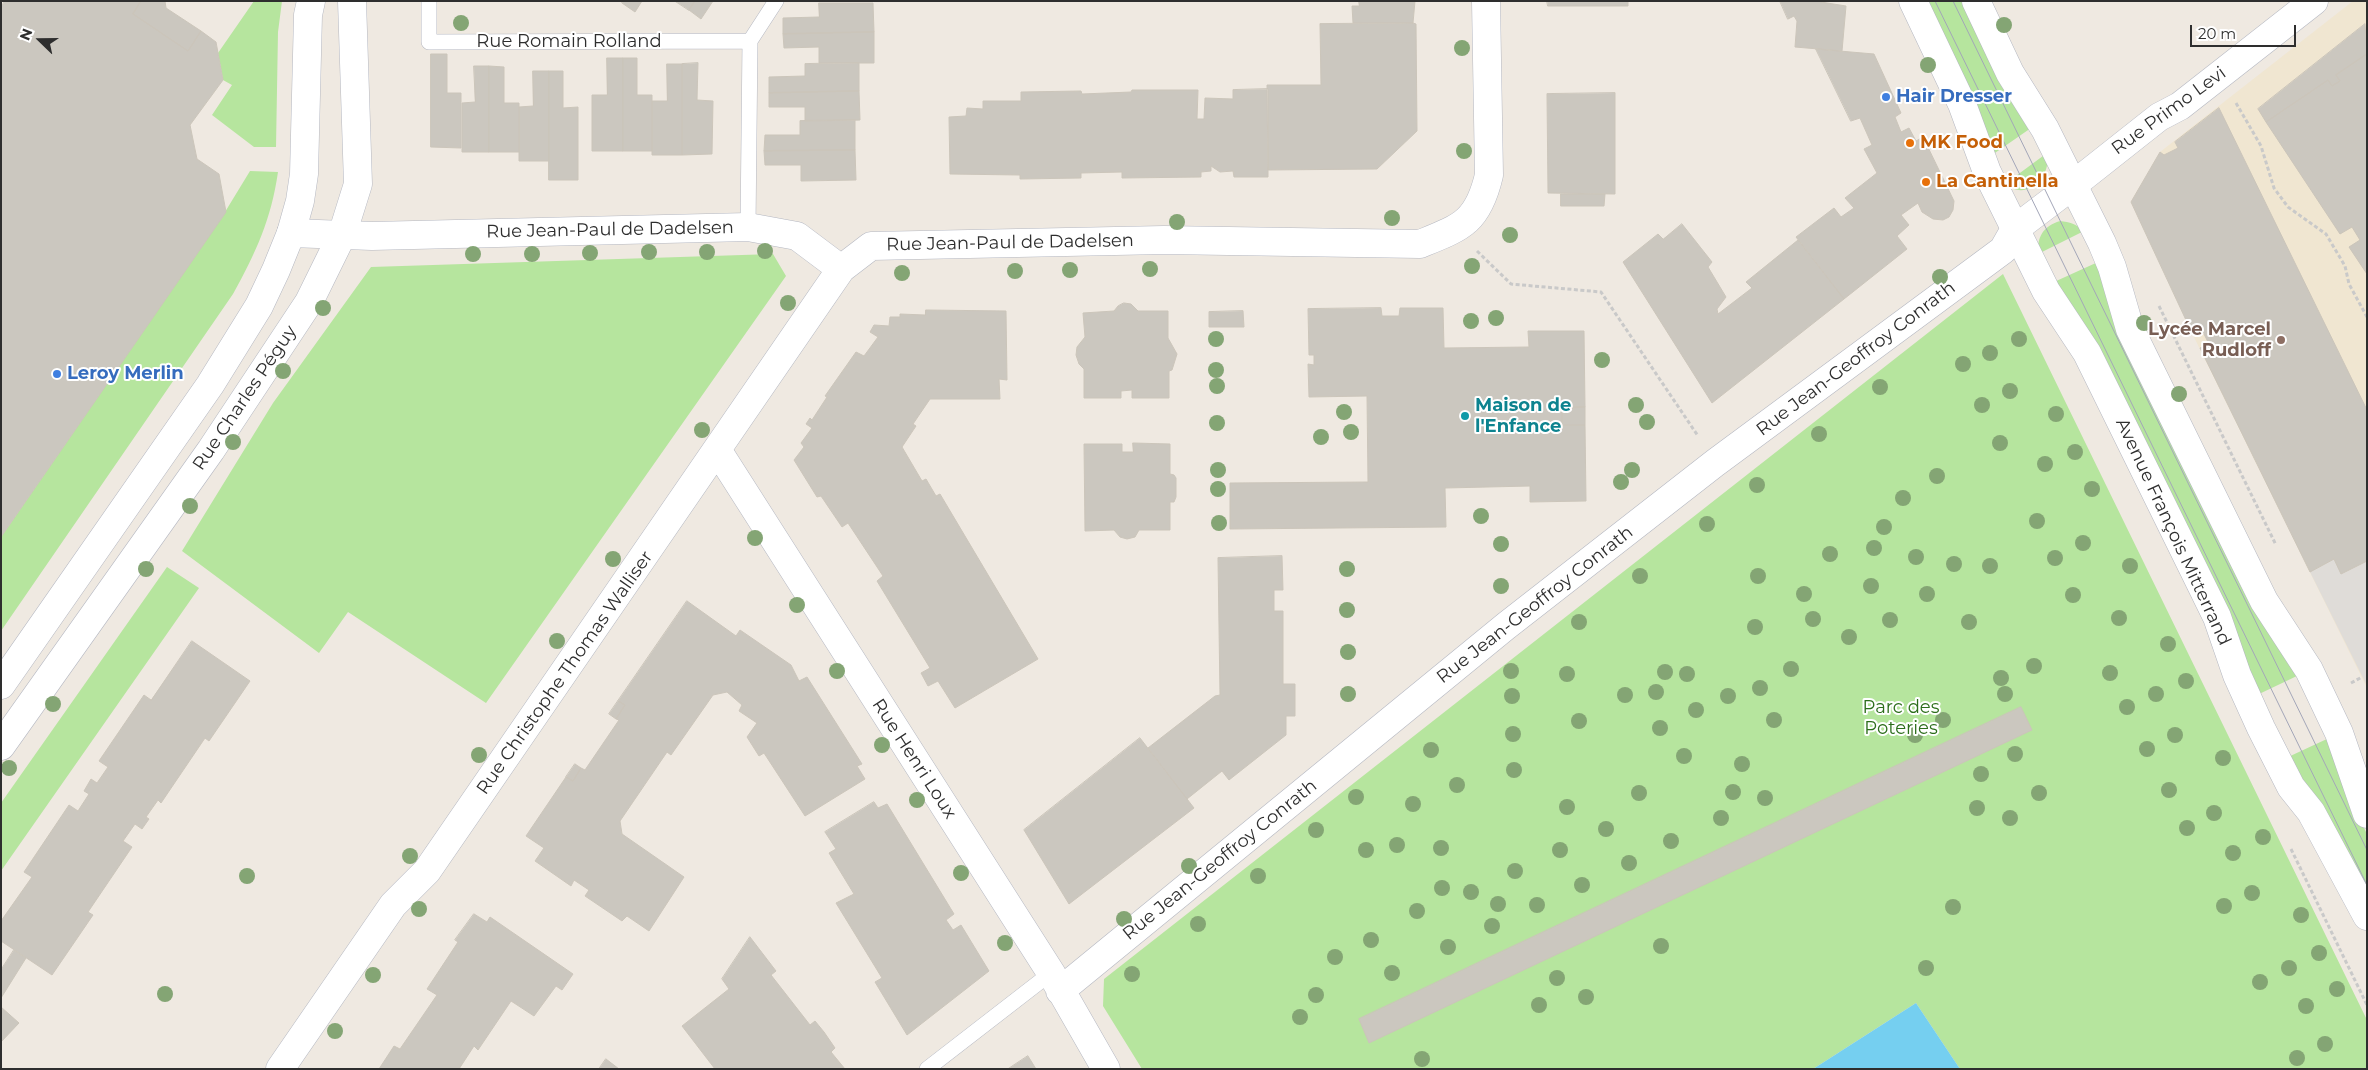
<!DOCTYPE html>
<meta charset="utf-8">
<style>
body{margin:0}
#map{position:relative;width:2368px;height:1070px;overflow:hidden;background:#efe9e1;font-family:Montserrat,sans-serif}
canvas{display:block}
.frame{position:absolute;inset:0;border:2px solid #2e2e2e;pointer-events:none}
.north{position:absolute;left:15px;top:15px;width:50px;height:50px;-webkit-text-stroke:4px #fff;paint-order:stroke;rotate:292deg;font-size:14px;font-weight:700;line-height:20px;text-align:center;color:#2e2e2e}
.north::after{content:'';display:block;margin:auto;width:18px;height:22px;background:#2e2e2e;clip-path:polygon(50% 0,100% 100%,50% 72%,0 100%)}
.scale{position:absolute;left:2190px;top:25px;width:106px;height:22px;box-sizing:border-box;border:2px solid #2e2e2e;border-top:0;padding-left:6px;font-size:15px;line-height:18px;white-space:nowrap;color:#2e2e2e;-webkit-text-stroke:4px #fff;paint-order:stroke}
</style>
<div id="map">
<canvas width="2368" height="1070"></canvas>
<div class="frame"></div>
<div class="north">N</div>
<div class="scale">20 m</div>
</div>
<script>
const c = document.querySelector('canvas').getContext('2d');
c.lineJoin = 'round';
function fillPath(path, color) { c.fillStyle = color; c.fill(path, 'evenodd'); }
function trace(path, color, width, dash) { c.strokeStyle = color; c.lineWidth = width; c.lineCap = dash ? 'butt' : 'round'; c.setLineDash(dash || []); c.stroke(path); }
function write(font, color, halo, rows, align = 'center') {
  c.font = font + ' Montserrat,sans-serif'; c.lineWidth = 4; c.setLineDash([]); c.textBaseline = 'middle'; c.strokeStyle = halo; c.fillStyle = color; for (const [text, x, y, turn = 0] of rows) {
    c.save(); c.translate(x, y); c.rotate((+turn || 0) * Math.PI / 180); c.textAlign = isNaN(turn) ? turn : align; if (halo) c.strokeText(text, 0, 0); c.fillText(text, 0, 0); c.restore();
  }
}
fillPath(new Path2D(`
 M2353 1H2367V688L2192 333 2131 202 2160 152Z`), '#f0e6d1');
fillPath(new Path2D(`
 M254 1H282L278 32 276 147H254L212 115 232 85 223 80 218 53Z
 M1923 1H1966L2031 128 1992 155Z
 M2047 153C2052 177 2027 202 2005 184Z
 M250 171 278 172C271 220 256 252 233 294L1 631V537L225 212Z
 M2060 221C2070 222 2076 224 2084 231L2038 254C2037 237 2043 226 2060 221Z
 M773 254 786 276 486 703 348 612 319 653 182 551 273 403 371 267Z
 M2098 262 2299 675 2257 695 2054 282Z
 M2003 274 2367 1020V1069H1960L1916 1003 1813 1069H1142L1103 1006 1104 979Z
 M167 567 199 588 1 871V803Z
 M2329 738 2353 806 2367 834V904L2286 758Z`), '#b6e59e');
fillPath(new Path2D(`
 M2334 559 2341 574 2367 561V686L2310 572Z`), '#dfdcd8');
fillPath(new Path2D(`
 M1916 1003 1960 1069H1813Z`), '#75cff0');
const building = new Path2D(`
 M5 1H141L133 14 188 51 201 31 216 42 223 80 190 125 197 159 219 174 226 212 1 537V7Z
 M141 1H165L166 8 201 31 188 51 133 14Z
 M623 1H642L635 12 622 3Z
 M675 1H695L689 10Z
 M695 1H713L701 19 689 10Z
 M1359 1H1415L1413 23H1353L1352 6H1359Z
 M1547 1H1628V6H1548Z
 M1780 1H1824L1821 2 1846 6 1842 51 1795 47 1797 21 1794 16 1788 19Z
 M819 3H873L874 32 783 34V18L819 17Z
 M1413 23 1416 24 1417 131 1377 169 1268 170 1267 85H1321L1320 24Z
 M2365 24 2367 54 2336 75 2340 81 2332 86 2328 80 2266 122 2258 109Z
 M874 32V63H819V47L784 48 783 34Z
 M1816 49 1874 54 1901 113 1895 117 1901 132 1909 128 1916 141 1923 137 1954 201 1953 210 1949 217 1943 220 1933 219 1922 212 1918 203 1901 215 1909 225 1897 236 1907 249 1844 299 1796 237 1834 208 1841 217 1854 208 1845 198 1877 173 1864 149 1872 145 1860 118 1851 121Z
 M431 54H447V93H461V148L431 147Z
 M2367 54V274L2349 247 2360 240 2352 227 2340 234 2266 122 2328 80 2332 86 2340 81 2336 75Z
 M607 58H623V151H592V95H607Z
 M623 58H637V95H652V151H623Z
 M698 63 697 100 713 101 712 154 682 155V64Z
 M859 63V91L769 93V77L805 76V64Z
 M667 64H682V155H652V101H667Z
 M474 66H489V152H462V103L475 102Z
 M489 66 504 67V103H519V152H489Z
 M533 71H549V161H519V107L533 106Z
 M549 71H563V108L578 107V180H549Z
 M1268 89V177H1234L1233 171 1220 172 1211 166V171L1201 172V177L1122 178V172L1081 173V178L1020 179V175L950 174 949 117 966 116 967 108 983 109V101H1021V92L1081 91 1082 94 1131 92 1132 90H1198L1197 119H1204L1205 98 1233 99V90Z
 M859 91 860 120 805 121V107H769V93Z
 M1615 93V194L1548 193 1547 94Z
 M2219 108 2367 410V561L2341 574 2334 559 2310 572 2200 348 2209 344 2201 328 2192 333 2131 202 2160 152 2164 155 2178 148 2175 142Z
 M855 120V150L764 151 765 135H800V121Z
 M855 150 856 180 801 181V165H765L764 151Z
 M1561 194H1605L1604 206H1561Z
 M1682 224 1712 262 1708 267 1726 297 1717 309 1718 314 1752 288 1746 282 1798 240 1844 299 1712 403 1623 262 1658 234 1663 239Z
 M1124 303 1131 304 1138 311H1168V338L1177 354 1172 370 1169 371V398H1132V390L1121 391V398H1084V369L1079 364 1076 355 1077 347 1085 337 1083 313 1114 311 1118 306Z
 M1381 308 1382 316H1399L1400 308H1443L1444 348 1529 347 1528 331H1584L1585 407 1562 408V425H1585L1586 501 1530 502V486L1445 488 1446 527 1230 529V483L1368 482 1367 396 1309 397 1308 364 1314 365V355H1309L1308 309Z
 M926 310 1006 311 1007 380 999 379 1000 399H930L913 424 916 426 902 447 922 481 926 479 936 496 940 494 1038 659 955 708 938 681 928 686 921 673 930 668 877 581 883 576 848 523 842 527 821 496 817 497 794 460 804 447 801 443 812 428 806 424 810 418 812 420 827 397 825 396 856 352 864 356 878 337 870 332 874 325 889 326 890 317H900V314L925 315Z
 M1243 311 1244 327H1209V312Z
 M1585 407V425H1562V408Z
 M1133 443 1170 444V474L1174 475 1176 478V497L1174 502H1170V530H1139L1135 537 1127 539 1120 537 1114 530 1085 531 1084 444H1122V452H1133Z
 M1282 556 1283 590H1274V611H1283V684H1295V716H1286V735L1229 780 1222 771 1187 799 1148 748 1215 696 1220 695 1218 558Z
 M687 601 736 636 740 630 791 665 799 681 807 677 862 764 857 766 865 779 805 816 764 753 759 756 747 737 757 723 739 711 742 705 727 692 713 695 671 755 667 752 620 821 622 834 684 877 649 931 627 916 622 921 585 896 589 890 574 880 571 886 535 861 544 848 526 836 566 777 573 781 581 768 585 770 619 720 616 719 625 705 618 701Z
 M192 641 250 681 209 741 205 738 161 803 158 800 146 817 149 819 142 829 135 824 123 841 132 847 88 912 93 915 52 975 1 941V921L32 877 24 872 69 805 78 811 89 794 84 791 91 779 97 783 108 767 99 761 144 695 151 700Z
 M618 701 625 705 616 719 609 714Z
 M2021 707 2032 730 1369 1043 1359 1019Z
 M1140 738 1194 808 1069 904 1024 830Z
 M575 764 581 768 573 781 566 777Z
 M874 802 878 808 887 804 954 914 946 920 953 930 961 925 989 971 907 1035 875 982 882 978 836 903 854 894 829 853 836 849 825 832Z
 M474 914 487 922 490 917 573 974 562 990 556 986 534 1016 511 1001 478 1050 474 1046 459 1069H379L394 1046 400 1049 437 995 427 989 458 942 455 940Z
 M750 937 776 971 771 975 810 1025 815 1021 824 1032 835 1048 831 1052 845 1069H715L682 1026 729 989 722 979Z
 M14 950 26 958 1 998V970Z
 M1 1007 19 1023 1 1042Z
 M1028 1056 1036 1069H1008Z
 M606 1059 619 1069H599Z`);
fillPath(building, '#cbc7bf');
trace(building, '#cbc5ba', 1);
const lane = new Path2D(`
 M429 1V42L750 41
 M748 227 750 41 776 1
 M927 1069 1051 973`);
const street = new Path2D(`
 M2073 185 2159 117 2180 106 2314 1
 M291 233 372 236 748 227 797 236 841 269
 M718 451 1051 973 1106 1069
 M1060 991 1506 626 1715 463 2003 250 2015 229
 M280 1069 393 905 427 871 841 269 871 246 1164 240 1420 244C1462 227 1478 222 1489 175L1486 1`);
const secondary = new Path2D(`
 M1913 1 1962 104 1987 172 2046 291 2087 353 2217 617 2237 675 2261 728 2291 787 2311 812 2367 916
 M1976 1 2010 73 2045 129 2102 243 2112 267 2130 329 2264 601 2309 670 2339 733 2367 814
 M2015 229 2073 185
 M1 685 210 385 259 306 276 270 291 233 300 201 304 174 308 15 311 1
 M1 746 211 450 309 302 342 235 358 184 352 1`);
trace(lane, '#b4b7c1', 16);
trace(street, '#b4b7c1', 29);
trace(secondary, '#b4b7c1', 29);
trace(new Path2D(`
 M2236 103 2261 146 2274 188 2288 207 2326 234 2345 266 2349 284 2367 317
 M1477 251 1511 284 1601 292 1698 436
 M2159 306 2276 545
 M2351 683 2362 677
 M2291 849 2367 1005`), '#c9c9c9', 3, [4, 2.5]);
trace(lane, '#fff', 15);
trace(street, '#fff', 28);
trace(secondary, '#fff', 28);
trace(new Path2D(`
 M1935 1 2367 885
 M1953 1 2367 850`), '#a3a6b8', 1);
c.fillStyle = '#84a574';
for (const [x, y] of [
 [461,23],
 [2004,25],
 [1462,48],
 [1928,65],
 [1464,151],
 [1392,218],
 [1177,222],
 [1510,235],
 [765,251],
 [649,252],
 [707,252],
 [590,253],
 [473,254],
 [532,254],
 [1472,266],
 [1150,269],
 [1070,270],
 [1015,271],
 [902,273],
 [1940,277],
 [788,303],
 [323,308],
 [1496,318],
 [1471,321],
 [2144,323],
 [1216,339],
 [2019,339],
 [1990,353],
 [1602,360],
 [1963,364],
 [1216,370],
 [283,371],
 [1217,386],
 [1880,387],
 [2010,391],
 [2179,394],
 [1636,405],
 [1982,405],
 [1344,412],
 [2056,414],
 [1647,422],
 [1217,423],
 [702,430],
 [1351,432],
 [1819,434],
 [1321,437],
 [233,442],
 [2000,443],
 [2075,452],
 [2045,464],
 [1218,470],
 [1632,470],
 [1937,476],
 [1621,482],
 [1757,485],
 [1218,489],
 [2092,489],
 [1903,498],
 [190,506],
 [1481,516],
 [2037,521],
 [1219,523],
 [1707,524],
 [1884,527],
 [755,538],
 [2083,543],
 [1501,544],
 [1874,548],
 [1830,554],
 [1916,557],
 [2055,558],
 [613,559],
 [1954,564],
 [1990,566],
 [2130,566],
 [146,569],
 [1347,569],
 [1640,576],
 [1758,576],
 [1501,586],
 [1871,586],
 [1804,594],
 [1927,594],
 [2073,595],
 [797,605],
 [1347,610],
 [2119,618],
 [1813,619],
 [1890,620],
 [1579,622],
 [1969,622],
 [1755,627],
 [1849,637],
 [557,641],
 [2168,644],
 [1348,652],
 [2034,666],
 [1791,669],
 [837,671],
 [1511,671],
 [1665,672],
 [2110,673],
 [1567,674],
 [1687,674],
 [2001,678],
 [2186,681],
 [1760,688],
 [1656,692],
 [1348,694],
 [2005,694],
 [2156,694],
 [1625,695],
 [1512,696],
 [1728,696],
 [53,704],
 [2127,707],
 [1696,710],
 [1774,720],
 [1943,720],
 [1579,721],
 [1660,728],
 [1513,734],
 [1915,735],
 [2175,735],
 [882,745],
 [2147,749],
 [1431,750],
 [2015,754],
 [479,755],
 [1684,756],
 [2223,758],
 [1742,764],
 [9,768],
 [1514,770],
 [1981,774],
 [1457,785],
 [2169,790],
 [1733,792],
 [1639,793],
 [2039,793],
 [1356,797],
 [1765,798],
 [917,800],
 [1413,804],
 [1567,807],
 [1977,808],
 [2214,813],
 [1721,818],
 [2010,818],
 [2187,828],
 [1606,829],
 [1316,830],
 [2263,837],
 [1671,841],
 [1397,845],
 [1441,848],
 [1366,850],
 [1560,850],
 [2233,853],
 [410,856],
 [1629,863],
 [1189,866],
 [1515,871],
 [961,873],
 [247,876],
 [1258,876],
 [1582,885],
 [1442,888],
 [1471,892],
 [2252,893],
 [1498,904],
 [1537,905],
 [2224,906],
 [1953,907],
 [419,909],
 [1417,911],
 [2301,915],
 [1124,919],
 [1198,924],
 [1492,926],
 [1371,940],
 [1005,943],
 [1661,946],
 [1448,947],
 [2319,953],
 [1335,957],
 [1926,968],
 [2289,968],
 [1392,973],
 [1132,974],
 [373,975],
 [1557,978],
 [2260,982],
 [2337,989],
 [165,994],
 [1316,995],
 [1586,997],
 [1539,1005],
 [2306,1006],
 [1300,1017],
 [335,1031],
 [2325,1044],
 [2297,1058],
 [1422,1059]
]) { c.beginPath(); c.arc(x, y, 8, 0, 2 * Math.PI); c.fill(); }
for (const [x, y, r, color] of [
 [1886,97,5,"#3f7fe0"],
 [1910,143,5,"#e8710a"],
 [1926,182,5,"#e8710a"],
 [2281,340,5,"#8d6e63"],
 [57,374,5,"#3f7fe0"],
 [1465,416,5,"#0f9aa8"]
]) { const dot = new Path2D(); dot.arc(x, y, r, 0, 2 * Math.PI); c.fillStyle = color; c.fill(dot); trace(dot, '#fff', 2); }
write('18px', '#2e2e2e', '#fff', [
 ["Rue Romain Rolland",569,42],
 ["Rue Primo Levi",2169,111,-36],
 ["Rue Jean-Paul de Dadelsen",610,230,-1],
 ["Rue Jean-Paul de Dadelsen",1010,243,-1],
 ["Rue Jean-Geoffroy Conrath",1856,359,-37],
 ["Rue Charles Péguy",245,398,-56],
 ["Avenue François Mitterrand",2173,532,65],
 ["Rue Jean-Geoffroy Conrath",1535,605,-38],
 ["Rue Christophe Thomas Walliser",565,673,-55],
 ["Rue Henri Loux",914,759,57],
 ["Rue Jean-Geoffroy Conrath",1220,860,-39]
]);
write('bold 18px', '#366cbe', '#fff', [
 ["Hair Dresser",1896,97],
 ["Leroy Merlin",67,374]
], 'left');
write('bold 18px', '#c56008', '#fff', [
 ["MK Food",1920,143],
 ["La Cantinella",1936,182]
], 'left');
write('bold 18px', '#785e54', '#fff', [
 ["Lycée Marcel",2271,330],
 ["Rudloff",2271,351]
], 'right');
write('bold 18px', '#0d838f', '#fff', [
 ["Maison de",1475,406],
 ["l'Enfance",1475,427]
], 'left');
write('18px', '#2c6e1b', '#fff', [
 ["Parc des",1901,708],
 ["Poteries",1901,729]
]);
</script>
